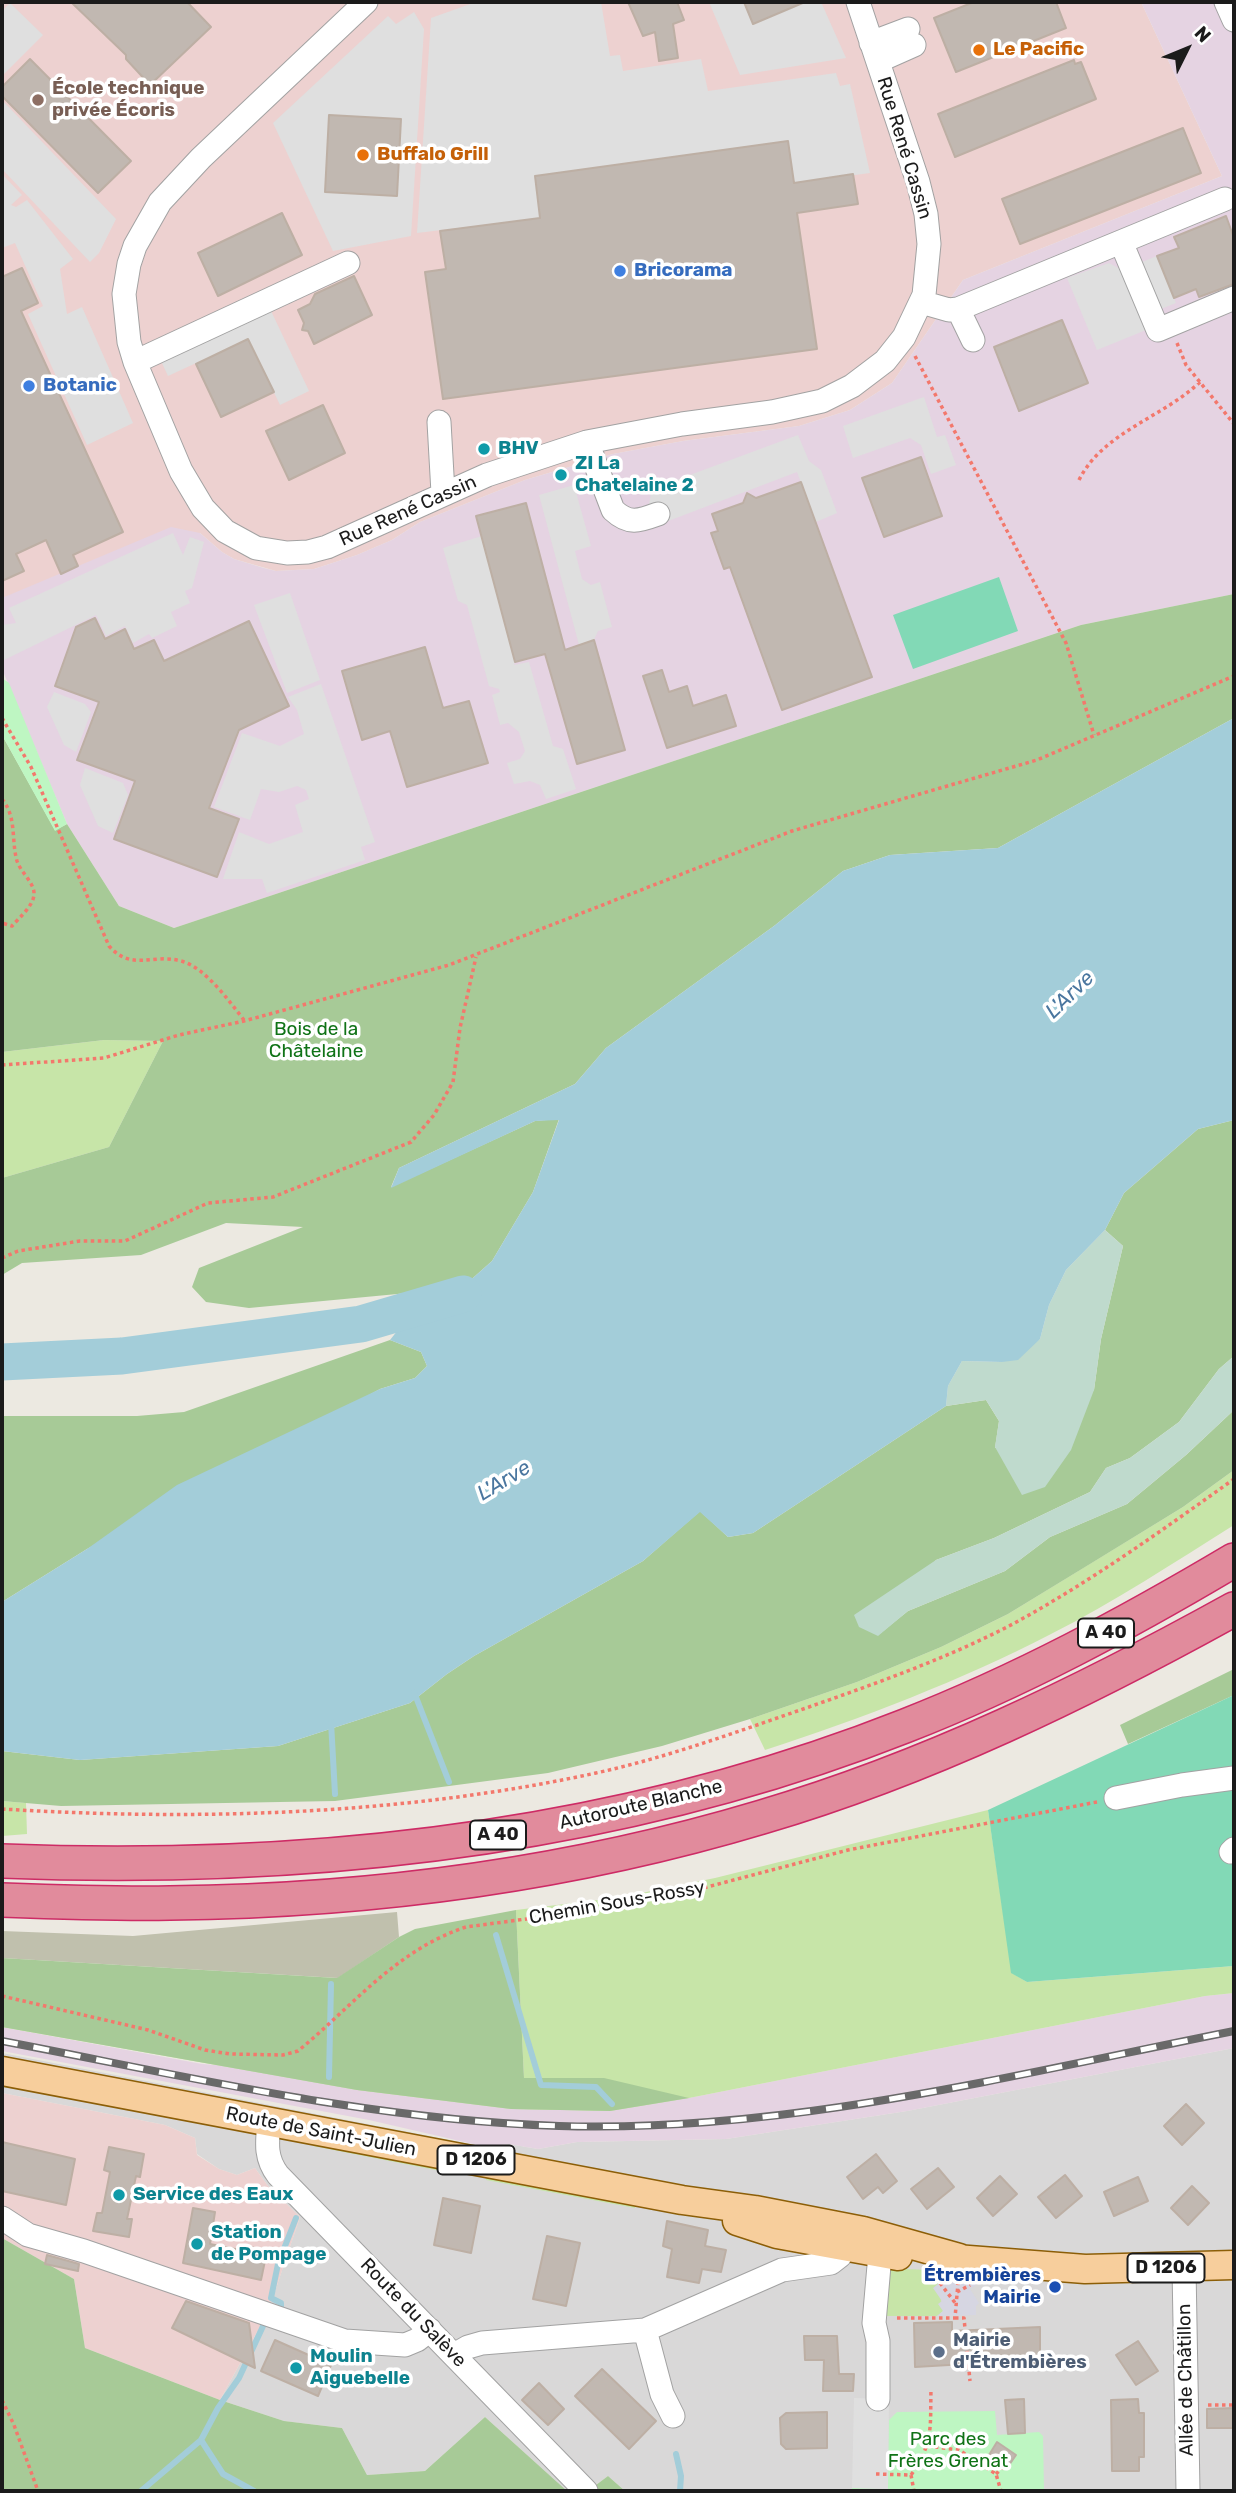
<!DOCTYPE html>
<meta charset="utf-8">
<style>
body{margin:0}
#map{position:relative;width:1236px;height:2493px;overflow:hidden;background:#ece9e1;font-family:Rubik,sans-serif}
canvas{display:block}
.frame{position:absolute;inset:0;border:4px solid #1b1b1b;pointer-events:none}
.north{position:absolute;left:1152px;top:14px;width:70px;height:70px;-webkit-text-stroke:5px #fff;paint-order:stroke;rotate:47deg;font-size:19px;font-weight:700;line-height:28px;text-align:center;color:#1b1b1b}
.north::after{content:'';display:block;margin:auto;width:24px;height:32px;background:#1b1b1b;clip-path:polygon(50% 0,100% 100%,50% 72%,0 100%)}
</style>
<div id="map">
<canvas width="1236" height="2493"></canvas>
<div class="frame"></div>
<div class="north">N</div>
</div>
<script>
const c = document.querySelector('canvas').getContext('2d');
c.lineJoin = 'round';
function fillPath(path, color) { c.fillStyle = color; c.fill(path, 'evenodd'); }
function trace(path, color, width, dash) { c.strokeStyle = color; c.lineWidth = width; c.lineCap = dash ? 'butt' : 'round'; c.setLineDash(dash || []); c.stroke(path); }
function write(font, color, halo, rows, align = 'center') {
  c.font = font + ' Rubik,sans-serif'; c.lineWidth = 7; c.setLineDash([]); c.textBaseline = 'middle'; c.strokeStyle = halo; c.fillStyle = color; for (const [text, x, y, turn = 0] of rows) {
    c.save(); c.translate(x, y); c.rotate((+turn || 0) * Math.PI / 180); c.textAlign = isNaN(turn) ? turn : align; if (halo) c.strokeText(text, 0, 0); c.fillText(text, 0, 0); c.restore();
  }
}
fillPath(new Path2D(`
 M1234 2048V2491H625L608 2476 588 2491H567L485 2417 425 2471 367 2475 342 2428 284 2421 220 2400 268 2312 300 2217 268 2186 255 2168 237 2175 219 2169 197 2154 195 2138 165 2125 2 2093V2053L486 2147 509 2144 538 2149 577 2142 726 2139 907 2111Z`), '#d9d8d8');
fillPath(new Path2D(`
 M2 2H1141L1222 176 963 280 892 383 850 410 799 426 683 441 613 454 525 480 420 522 392 540 357 555 314 569 276 571 234 559 222 552 200 533 2 598Z
 M2 2093 165 2125 195 2138 197 2155 219 2169 237 2175 255 2168 268 2186 300 2217 268 2312 220 2400 85 2348 74 2279 2 2238Z`), '#edd1d0');
fillPath(new Path2D(`
 M1141 2H1234V594L1081 625 174 928 119 906 67 824 2 669V598L171 527 200 533 222 552 234 559 264 568 276 571 314 569 357 555 392 540 420 522 525 480 613 454 683 441 799 426 850 410 892 383 963 280 1222 176Z
 M1234 1993V2048L907 2111 726 2139 577 2142 538 2149 509 2144 486 2147 369 2120 2 2051V2027L202 2064 689 2098 1205 1996Z`), '#e5d3e2');
fillPath(new Path2D(`
 M397 1912 399 1937 338 1978 2 1958V1931L133 1936Z`), '#c0c0ad');
fillPath(new Path2D(`
 M104 1040 163 1041 109 1147 2 1178V1052Z
 M1234 1470V1525C1175 1562 1114 1602 1051 1634 960 1681 863 1718 765 1750L750 1719 857 1682 941 1647 1008 1614 1183 1507Z
 M2 1801 26 1803 27 1834 2 1836Z
 M988 1810 1012 1973 1027 1982 1234 1966V1993L1205 1996 689 2098 610 2111 511 2109 357 2090 2 2027V1987L524 2078 516 1910 622 1897 715 1878Z
 M314 2140 447 2166 446 2172 313 2146Z
 M487 2174 636 2203 635 2208 486 2180Z
 M886 2268 928 2270 938 2284 943 2311 937 2316H882Z`), '#c7e5a8');
fillPath(new Path2D(`
 M1234 594V718L998 848 890 855 843 871 774 926 606 1048 575 1084 399 1168 391 1187 535 1121 559 1119 533 1192 492 1261 465 1285 429 1291 249 1308 206 1302 192 1287 199 1268 303 1227 226 1223 141 1255 22 1263 2 1275V1178L109 1147 163 1041 104 1040 2 1052V735L55 830 67 824 119 906 174 928 1081 625Z
 M1234 1120V1356L1219 1369 1179 1422 1130 1458 1106 1468 1090 1492 994 1538 936 1560 878 1635 908 1611 1005 1571 1050 1537 1127 1504 1186 1455 1234 1410V1470L1183 1507 1090 1564 1008 1614 941 1647 857 1682 750 1719 662 1746 548 1773 335 1801 61 1806 2 1801V1751L80 1760 278 1746 410 1703 447 1674 474 1656 643 1561 700 1511 728 1537 753 1533 946 1406 986 1400 999 1421 995 1448 1094 1390 1101 1339 1123 1246 1105 1230 1124 1193 1198 1129Z
 M390 1340 421 1352 427 1366 415 1378 380 1389 87 1549 2 1602V1416H137L184 1412Z
 M1234 1669V1695L1128 1744 1120 1725Z
 M516 1910 524 2078H604L689 2098 610 2111 511 2109 357 2090 2 2027V1958L337 1978 399 1937 415 1929Z
 M2 2238 74 2279 85 2348 220 2400 284 2421 342 2428 367 2475 425 2471 485 2417 567 2491H2Z
 M608 2476 625 2491H588Z`), '#a7ca97');
fillPath(new Path2D(`
 M1105 1230 1123 1246 1101 1339 1094 1390 1071 1450 1045 1487 1022 1495 995 1447 999 1421 986 1400 946 1406 948 1386 962 1361 1002 1362 1040 1339 1049 1305 1066 1270Z
 M1234 1356V1410L1186 1455 1127 1504 1050 1537 1005 1571 908 1611 878 1636 859 1627 854 1615 936 1560 994 1538 1090 1492 1106 1468 1130 1458 1179 1422 1219 1369Z`), '#bfdacd');
fillPath(new Path2D(`
 M2 678 9 683 67 824 55 831 2 735Z
 M995 2411 997 2435 1039 2432 1043 2436 1044 2491H852V2488L887 2489 889 2420 897 2412Z`), '#bef6c2');
fillPath(new Path2D(`
 M999 577 1018 631 913 669 893 615Z
 M1234 1695V1966L1027 1982 1011 1973 988 1810Z`), '#82d9b6');
fillPath(new Path2D(`
 M476 2H601L610 56 620 55 623 71 701 59 708 91 836 73 840 86 850 84 870 173 794 183 535 176 540 218 417 233 431 18Z
 M709 2H744L753 24 805 2H821L846 58 740 75Z
 M10 3 43 35 2 76V11Z
 M414 12 424 29 411 236 333 251 273 123 388 16 396 24ZM329 116 401 119 397 195 325 192Z
 M2 100 116 219 99 253 90 262 2 169Z
 M2 174 22 195 11 205 16 207 27 200 73 259 60 269 67 314 82 307 133 423 87 445 28 314 43 306 15 243 2 248Z
 M1157 256 1176 303 1161 309 1146 330 1097 350 1067 278 1109 263 1122 270Z
 M263 294 309 391 280 405 248 339 168 376 153 344Z
 M924 397 937 437 945 435 956 465 931 474 921 445 910 438 853 458 843 426Z
 M798 435 809 461 821 470 837 513 816 522 797 472 663 523 649 504 652 489Z
 M574 485 591 546 575 551 582 579 591 585 600 582 612 627 598 631 594 640 579 645 539 495Z
 M173 533 183 555 190 537 204 542 192 588 185 591 190 603 171 612 177 626 152 638 149 634 133 643 125 626 106 636 96 615 2 661V625L16 623 9 608Z
 M482 536 515 662 514 665 529 662 553 746 563 749 576 789 546 799 540 785 530 781 514 784 507 763 520 759 525 751 519 732 508 723 500 725 492 695 500 692 499 689 489 686 467 605 458 601 443 548Z
 M290 593 320 680 287 693 254 605Z
 M321 684 375 842 361 847 365 860 267 893 262 879H223L239 832 269 844 303 832 295 805 309 799 306 790 297 786 279 792 261 789 250 820 214 807 242 733 280 746 304 734 297 710 288 697Z
 M54 692 85 704 91 712 76 752 64 745 47 707Z
 M85 768 123 783 128 795 113 833 98 826 80 785Z
 M854 2398 889 2399 888 2489 852 2488Z`), '#dfdfdf');
fillPath(new Path2D(`
 M928 2270 937 2271V2275H946V2273L962 2274V2277L977 2279 979 2277 982 2281 970 2289 979 2303 976 2306V2315L937 2316 943 2311 938 2304 942 2301 933 2288 938 2284Z`), '#d6d6e2');
fillPath(new Path2D(`
 M1234 718V1120L1198 1129 1124 1193 1105 1230 1066 1270 1049 1305 1040 1339 1018 1360 1002 1362 962 1361 948 1386 946 1406 753 1533 728 1537 700 1512 643 1561 474 1656 447 1674 410 1703 278 1746 80 1760 2 1751V1602L87 1549 177 1485 380 1389 415 1378 427 1366 421 1352 390 1340 429 1291 465 1285 492 1261 533 1192 559 1120 535 1121 391 1188 399 1168 575 1084 606 1048 774 926 843 871 890 855 998 848Z`), '#a3cdd9');
trace(new Path2D(`
 M414 1692 449 1782
 M331 1722 335 1794
 M496 1935 541 2085 596 2087 612 2104
 M329 2077 331 1984
 M281 2311V2303L271 2298 278 2264 296 2218
 M201 2440 223 2474 254 2491
 M676 2454 681 2476 680 2491
 M141 2491 201 2440 218 2408 239 2378 264 2324`), '#a3cdd9', 6);
trace(new Path2D(`
 M2 1362 122 1356 361 1324 463 1294`), '#a3cdd9', 37);
const building = new Path2D(`
 M71 2H187L211 27 150 85 126 59V55Z
 M628 2H677L684 20 673 24 678 58 659 61 655 32 643 36Z
 M744 2H805L753 24Z
 M974 2H1056L1066 28 956 72 934 18Z
 M30 59 131 161 98 193 2 96V87Z
 M1074 60 1075 64 1081 62 1096 99 955 157 938 114Z
 M329 115 401 119 397 196 325 192Z
 M1183 128 1201 173 1020 244 1002 199Z
 M788 141 794 183 853 174 858 204 797 213 817 349 443 399 425 272 446 269 440 231 540 218 535 176Z
 M282 213 302 255 218 296 198 253Z
 M1226 216 1234 238V284L1199 297 1196 289 1174 298 1157 256 1179 248 1174 237Z
 M22 268 38 303 21 311 123 532 73 555 78 566 61 574 46 540 16 554 24 571 2 581V277Z
 M354 276 372 315 314 344 308 331 302 330 304 323 298 310 310 304 315 294Z
 M1062 320 1088 383 1019 411 994 347Z
 M248 339 274 392 221 417 196 364Z
 M323 405 345 453 289 480 266 431Z
 M921 457 942 516 884 537 862 478Z
 M801 482 872 677 782 710 730 567 724 569 711 533 718 531 712 514 743 503 747 493 756 498Z
 M526 503 565 650 594 640 625 750 577 764 545 654 515 662 476 516Z
 M95 618 105 639 125 629 134 649 154 640 164 661 249 621 289 706 239 730 209 808 239 819 217 877 114 839 135 781 77 760 99 702 55 686 76 627Z
 M425 647 443 708 469 701 488 763 407 787 390 731 362 740 342 671Z
 M662 670 669 692 687 686 693 706 726 695 736 726 667 748 643 676Z
 M1186 2104 1204 2123 1182 2145 1164 2126Z
 M2 2142 75 2159 66 2205 2 2191Z
 M109 2147 144 2154 140 2177 136 2176 127 2219H132L129 2237 93 2231 97 2213H102L110 2172 104 2170Z
 M876 2154 897 2181 883 2193 878 2187 863 2199 847 2177Z
 M938 2168 954 2187 927 2209 911 2189Z
 M1065 2175 1082 2196 1056 2218 1038 2197Z
 M1000 2176 1017 2194 993 2216 977 2198Z
 M1138 2177 1148 2201 1114 2216 1104 2192Z
 M1192 2186 1209 2203 1188 2225 1171 2208Z
 M443 2198 480 2206 471 2253 434 2245Z
 M193 2208 215 2212 210 2244 240 2250 242 2245 267 2251 261 2280 183 2263Z
 M667 2221 708 2230 705 2246 726 2250 721 2272 702 2269 699 2283 667 2277 672 2249 663 2246Z
 M547 2236 580 2243 566 2306 533 2299Z
 M47 2255 79 2264 78 2271 45 2264Z
 M186 2301 249 2323 255 2368 172 2328Z
 M952 2322V2331L1040 2327V2364L983 2366V2363L915 2367 914 2323Z
 M804 2336H837L839 2374H854L853 2391H823L824 2360H805Z
 M275 2340 331 2365 318 2396 261 2371Z
 M1138 2341 1158 2371 1136 2385 1116 2355Z
 M602 2369 656 2421 629 2449 575 2396Z
 M539 2383 564 2409 548 2425 522 2400Z
 M1024 2399 1025 2433 1008 2434 1005 2400Z
 M1138 2399 1139 2413H1144V2457H1139V2471H1112L1111 2400Z
 M1234 2408V2428H1207V2409Z
 M827 2412V2448L786 2449 781 2444 780 2418 786 2413Z
 M997 2442 1016 2455 1007 2468 989 2455Z`);
fillPath(building, '#c1b8b1');
trace(building, '#bdafa4', 2);
const minor = new Path2D(`
 M366 2 201 158 160 202 135 246 129 264 124 294 129 342 135 362 181 471 203 508 225 531 256 548 287 553 308 552 327 547 487 475 587 442 682 424 772 412 822 401 852 386 885 361 904 337 924 295 929 244 926 214 918 182 858 2
 M1226 2 1234 20
 M871 43 908 29
 M878 61 914 45
 M1121 242 1158 330 1234 298
 M921 302 949 310 958 309 1225 199
 M958 309 973 340
 M135 362 348 263
 M439 422 443 493
 M587 442 613 510C629 525 639 521 658 514
 M1116 1798 1182 1785 1234 1778
 M1231 1852 1234 1849
 M269 2122C267 2143 265 2158 278 2175L586 2491
 M2 2218 28 2235 84 2251 345 2341 405 2345 417 2340 430 2330
 M1184 2268 1188 2491
 M645 2330 662 2394 673 2416
 M454 2355 468 2347 482 2343 645 2330 782 2270 831 2263 840 2256 843 2247
 M878 2399V2341L874 2323 880 2254`);
const major = new Path2D(`
 M2 2071 682 2200 755 2210 863 2231 959 2258
 M737 2221 777 2234 898 2256
 M943 2258 1085 2269 1234 2265`);
const highway = new Path2D(`
 M2 1861C307 1873 619 1839 905 1726 1020 1681 1128 1623 1234 1560
 M2 1900C58 1902 114 1904 170 1903 369 1901 572 1874 762 1817 928 1768 1084 1692 1234 1609`);
trace(minor, '#a2a2a2', 25);
trace(major, '#8c5e07', 31);
trace(highway, '#cd2b65', 36);
trace(new Path2D(`
 M1177 343 1186 365 1234 424
 M915 356 1066 643 1094 735
 M1079 480C1103 432 1162 418 1200 382
 M2 718 31 767 109 946C132 972 153 953 181 961 205 967 229 1001 244 1020
 M2 799C17 817 11 840 17 861 21 873 35 883 34 895 33 906 19 918 12 926L2 923
 M2 1065 104 1058 179 1035 244 1021 449 965 792 831 1037 760 1234 676
 M2 1258 18 1251 80 1241H125L208 1203 273 1197 411 1142 434 1115 453 1082 460 1028 476 957
 M2 1809C199 1821 403 1815 596 1773 669 1757 739 1731 809 1707 877 1683 945 1659 1009 1626 1089 1583 1161 1531 1234 1479
 M2 1996 148 2030 205 2050 230 2054 283 2055 298 2051 311 2040C360 1997 402 1948 466 1927L609 1908 707 1887 848 1850 1097 1802
 M940 2283 956 2304
 M957 2292 970 2285
 M897 2318H955L958 2283
 M955 2318H964L970 2381
 M2 2400 14 2425 38 2491
 M1208 2405H1234
 M928 2446 959 2450 996 2474 1001 2491
 M876 2474 911 2475C934 2443 930 2426 931 2389
 M996 2474 1004 2466
 M911 2475 914 2491`), '#f3786c', 3.5, [3.5, 3.5]);
trace(minor, '#fff', 23);
trace(major, '#f7ce9c', 28);
trace(highway, '#e18b9c', 33);
const rail = new Path2D(`
 M2 2041C186 2076 370 2120 559 2126 787 2133 1012 2075 1234 2031`);
trace(rail, '#696969', 8);
trace(rail, '#fff', 5, [16]);
for (const [x, y, r, color] of [
 [979,50,7,"#e8710a"],
 [38,100,7,"#8d6e63"],
 [363,155,7,"#e8710a"],
 [620,271,7,"#3f7fe0"],
 [29,386,7,"#3f7fe0"],
 [484,449,7,"#0f9aa8"],
 [561,475,7,"#0f9aa8"],
 [119,2195,7,"#0f9aa8"],
 [197,2244,7,"#0f9aa8"],
 [1055,2287,7,"#1a4fb4"],
 [939,2352,7,"#5c6f8a"],
 [296,2368,7,"#0f9aa8"]
]) { const dot = new Path2D(); dot.arc(x, y, r, 0, 2 * Math.PI); c.fillStyle = color; c.fill(dot); trace(dot, '#fff', 2.5); }
for (const [x, y, w] of [
 [1106,1633,56],
 [498,1835,56],
 [476,2160,77],
 [1166,2268,77]
]) { const box = new Path2D(); box.roundRect(x - w / 2, y - 14.5, w, 29, 5); c.fillStyle = '#fff'; c.fill(box); trace(box, '#1b1b1b', 2); }
write('bold 18px', '#1b1b1b', null, [
 ["A 40",1106,1633],
 ["A 40",498,1835],
 ["D 1206",476,2160],
 ["D 1206",1166,2268]
]);
write('bold 19px', '#c56008', '#fff', [
 ["Le Pacific",993,50],
 ["Buffalo Grill",377,155]
], 'left');
write('bold 19px', '#785e54', '#fff', [
 ["École technique",52,89],
 ["privée Écoris",52,111]
], 'left');
write('19px', '#1b1b1b', '#fff', [
 ["Rue René Cassin",904,148,73],
 ["Rue René Cassin",408,511,-24],
 ["Autoroute Blanche",641,1805,-13],
 ["Chemin Sous-Rossy",617,1903,-10],
 ["Route de Saint-Julien",321,2132,11],
 ["Route du Salève",413,2313,46],
 ["Allée de Châtillon",1186,2380,-91]
]);
write('bold 19px', '#366cbe', '#fff', [
 ["Bricorama",634,271],
 ["Botanic",43,386]
], 'left');
write('bold 19px', '#0d838f', '#fff', [
 ["BHV",498,449],
 ["ZI La",575,464],
 ["Chatelaine 2",575,486],
 ["Service des Eaux",133,2195],
 ["Station",211,2233],
 ["de Pompage",211,2255],
 ["Moulin",310,2357],
 ["Aiguebelle",310,2379]
], 'left');
write('19px', '#107317', '#fff', [
 ["Bois de la",316,1030],
 ["Châtelaine",316,1052],
 ["Parc des",948,2440],
 ["Frères Grenat",948,2462]
]);
write('bold 19px', '#164399', '#fff', [
 ["Étrembières",1041,2276],
 ["Mairie",1041,2298]
], 'right');
write('bold 19px', '#4e5e75', '#fff', [
 ["Mairie",953,2341],
 ["d'Étrembières",953,2363]
], 'left');
write('italic 21px', '#4a769f', '#fff', [
 ["L'Arve",1070,995,-44],
 ["L'Arve",504,1481,-31]
]);
</script>
